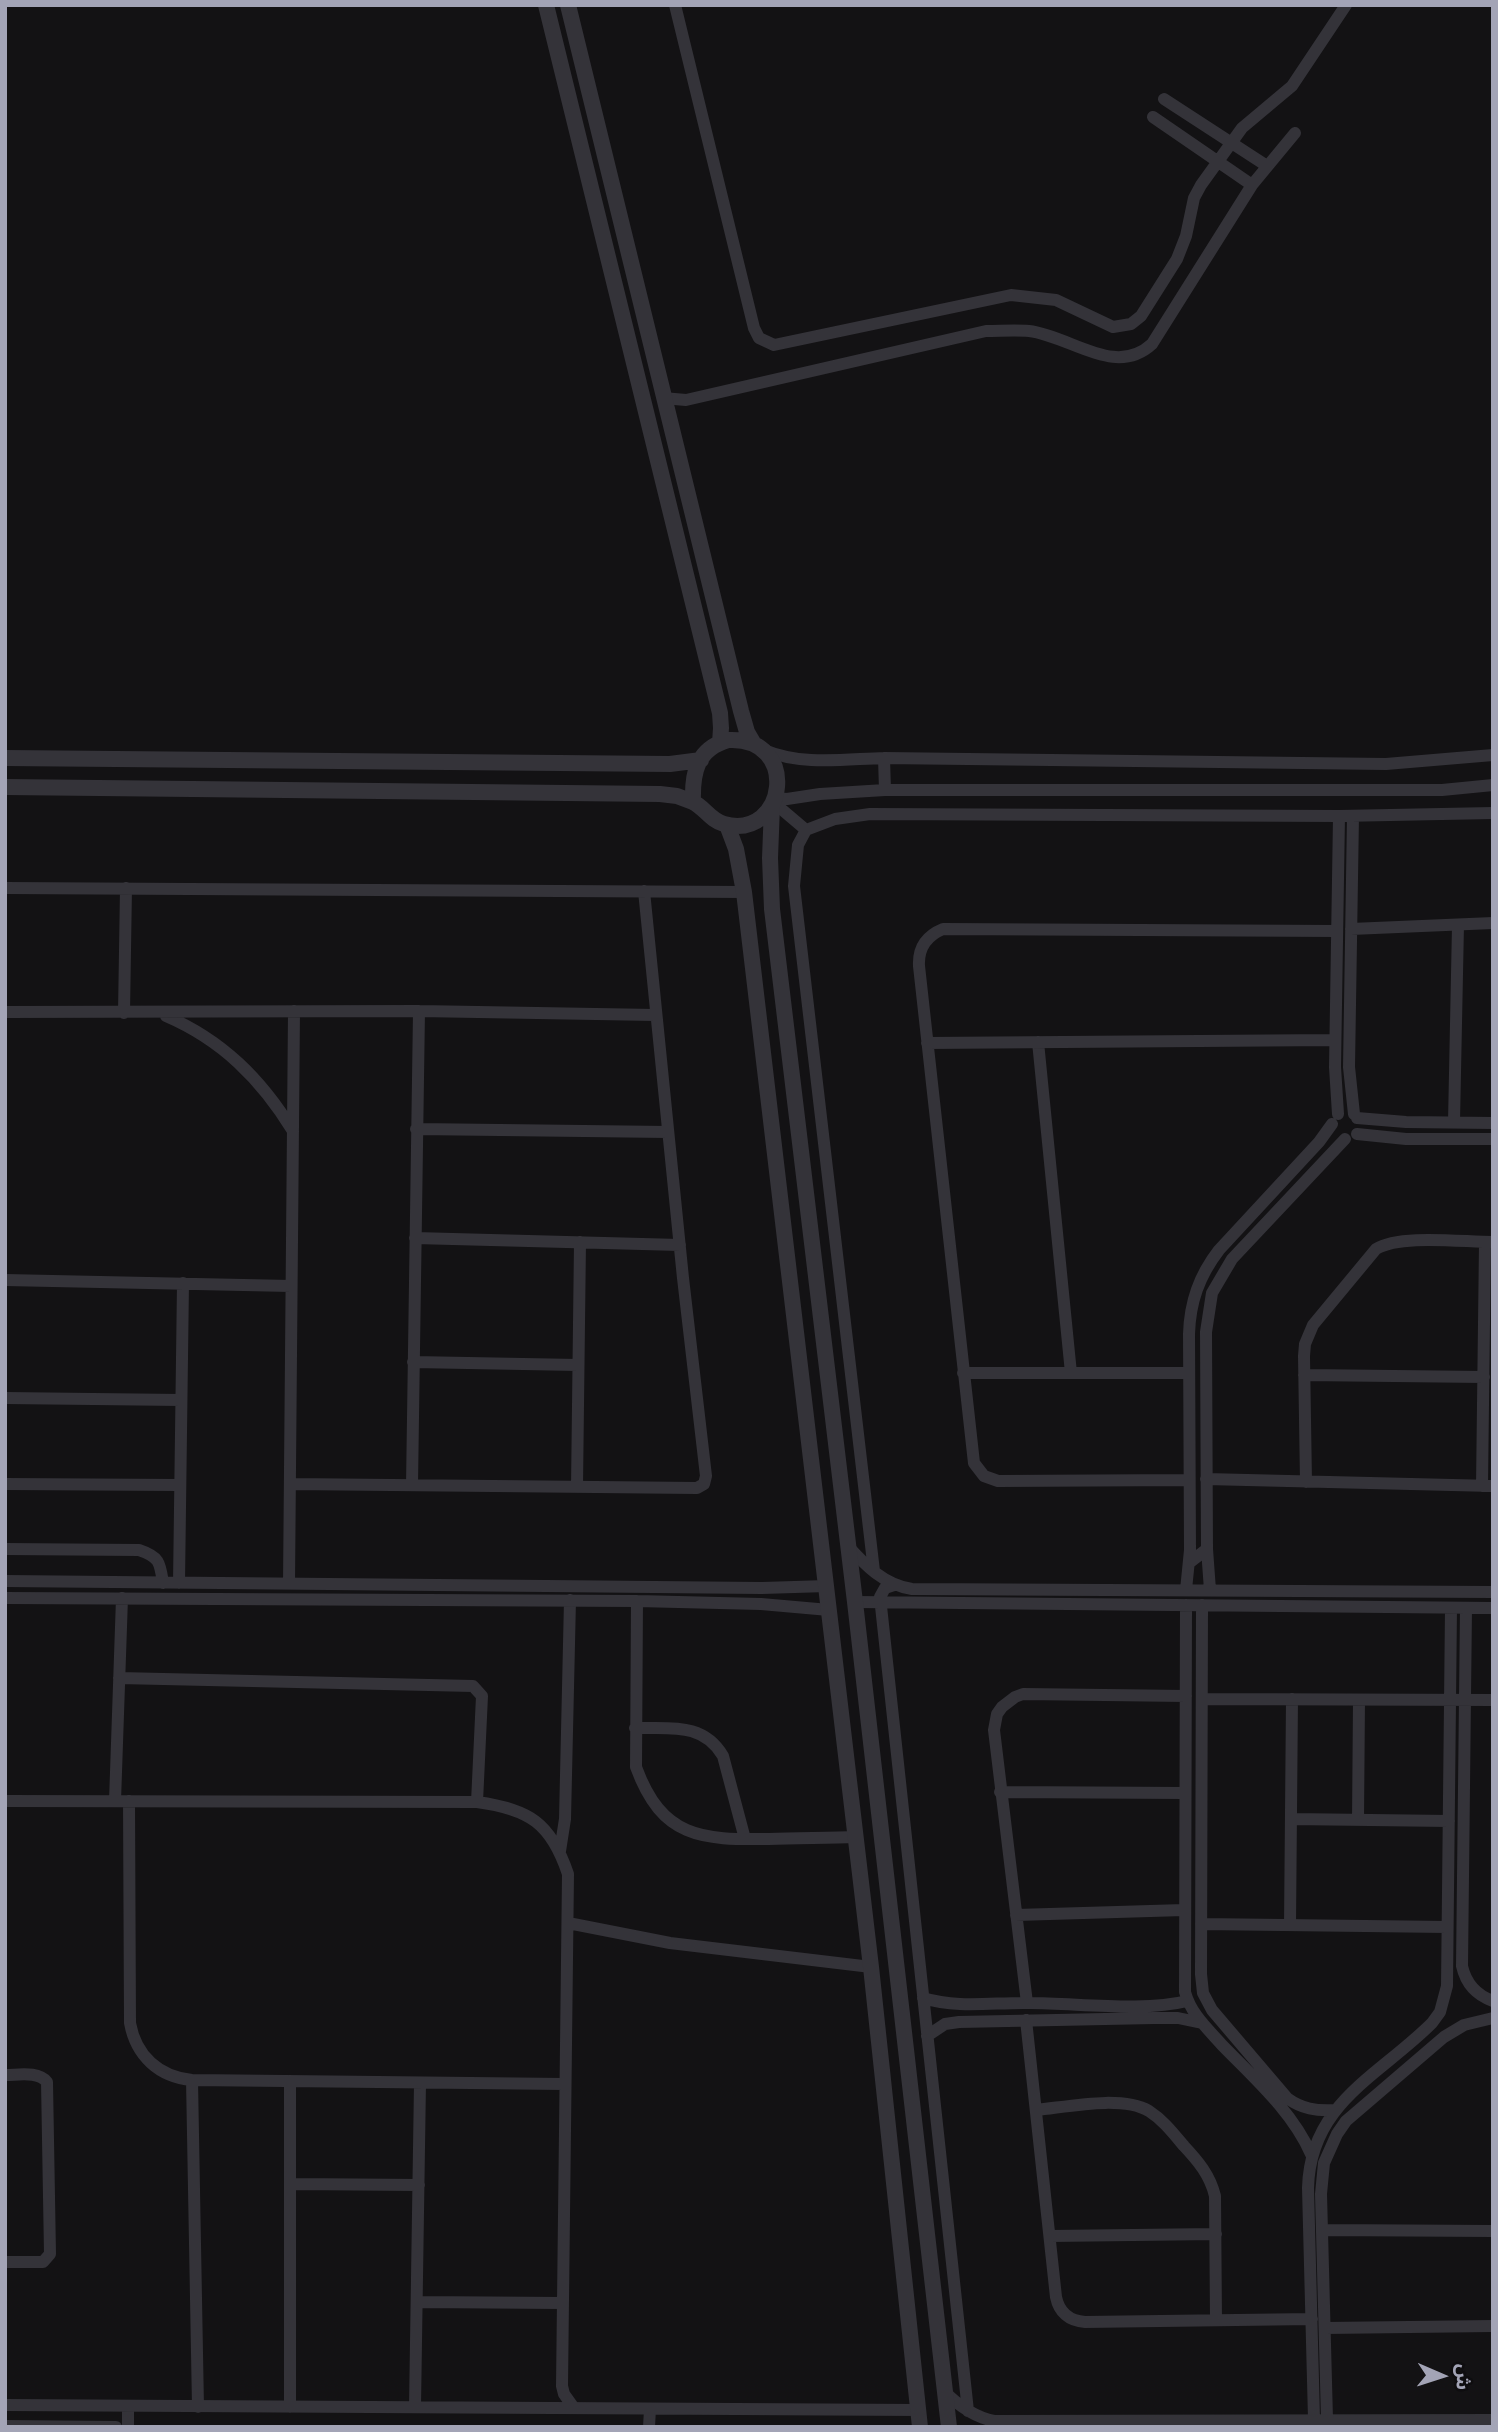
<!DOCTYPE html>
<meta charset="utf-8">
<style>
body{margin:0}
#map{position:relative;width:1498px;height:2432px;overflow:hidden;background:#131214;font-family:Karla,"Noto Sans Arabic",sans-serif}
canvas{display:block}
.frame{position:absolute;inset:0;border:7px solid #a3a4b6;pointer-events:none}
.north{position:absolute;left:1407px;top:2341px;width:70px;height:70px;-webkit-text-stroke:5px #0e0d0f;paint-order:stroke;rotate:93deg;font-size:19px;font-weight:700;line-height:28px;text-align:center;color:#a3a4b6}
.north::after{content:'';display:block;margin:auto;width:24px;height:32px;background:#a3a4b6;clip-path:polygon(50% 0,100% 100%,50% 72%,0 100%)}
</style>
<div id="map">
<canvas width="1498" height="2432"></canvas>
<div class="frame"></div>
<div class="north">ش</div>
</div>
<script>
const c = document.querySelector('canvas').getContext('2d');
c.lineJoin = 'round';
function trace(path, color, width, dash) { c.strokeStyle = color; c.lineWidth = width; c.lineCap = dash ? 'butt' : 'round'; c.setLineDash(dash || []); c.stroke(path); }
trace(new Path2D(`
 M675 5 754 328 759 338 774 345 1011 295 1056 300 1113 327 1131 324 1141 316 1177 259 1186 236 1194 198 1201 185 1242 128 1292 86 1346 5
 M1164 99 1267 166
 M1153 117 1252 185
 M663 398 686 400 986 331C1000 331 1015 330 1029 331 1071 336 1115 378 1152 344L1252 185 1295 133
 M764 750C802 766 845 759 884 758L1386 764 1493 755
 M884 758 885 790
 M776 798 787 799 820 794 885 790H1442L1493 785
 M773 802 806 830
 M1353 816 1349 1067 1354 1114
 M5 888 744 892
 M1351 929 1493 923
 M5 1012 419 1011 655 1015
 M124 1013 126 888
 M166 1016C222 1040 261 1079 293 1131
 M1038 1042 1071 1373
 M927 1043 1335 1040
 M1338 1114 1335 1067 1339 816
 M1357 1118 1406 1122 1493 1123
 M1454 1122 1458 925
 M416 1129 668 1132
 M1357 1134 1406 1139H1493
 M415 1238 680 1245
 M5 1280 291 1286
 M413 1362 578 1365
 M963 1373H1189
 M1304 1375 1484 1377
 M5 1398 181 1400
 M1206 1479 1493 1486
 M1189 1480 998 1481 984 1476 974 1463 919 966C918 948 926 936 943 929L1337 931
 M1306 1482 1304 1356 1305 1344 1313 1325 1376 1249C1400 1234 1462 1242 1493 1242
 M5 1484 179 1485
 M290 1484 697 1488 704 1484 706 1476 683 1278 644 891
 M412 1485 419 1011
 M1482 1486 1485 1242
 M577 1487 580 1242
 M847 1545C865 1565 884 1585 912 1589L1493 1592
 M5 1549 139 1550C160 1557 160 1563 163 1583
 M1207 1549 1210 1590
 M1189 1563 1207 1549 1206 1332 1212 1293 1232 1259 1345 1139
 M874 1571 794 886 798 845 806 830 835 819 870 814 1339 816 1493 813
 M5 1581 762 1588 827 1586
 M179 1583 183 1283
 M289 1583 294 1011
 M894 1585 885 1588 880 1597 968 2411
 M1186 1590 1190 1550 1189 1334C1190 1302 1199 1276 1219 1250L1319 1142 1332 1124
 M5 1598 637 1601 761 1604 829 1610
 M637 1601 636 1767C662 1838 701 1840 769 1839 798 1838 827 1838 856 1837
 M855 1602 1493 1608
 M1186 1605 1185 1992C1191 2014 1207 2028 1222 2045 1254 2078 1292 2111 1311 2154
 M1202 1605 1201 1974 1203 1993 1212 2010 1287 2098C1302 2109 1316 2111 1335 2110
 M1466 1608 1462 1966C1466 1984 1476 1995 1493 2001
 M119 1678 473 1686 482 1696 477 1802
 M1202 1699 1493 1700
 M635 1728C670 1729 703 1722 723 1756L745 1839
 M1000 1792 1185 1793
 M5 1801 477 1802C529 1809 551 1823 568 1874L562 2386 564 2394 574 2408
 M115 1801 122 1598
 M129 1801 130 2023C136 2056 159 2077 192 2080L564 2084
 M1291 1819 1449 1821
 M1358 1820 1359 1700
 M560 1851 565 1819 570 1600
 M1016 1915 1184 1910
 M568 1923 670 1943 871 1967
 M1201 1924 1447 1927
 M1290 1925 1292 1699
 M923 1998C959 2009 994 2002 1030 2003 1077 2003 1144 2012 1187 2001
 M1027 2003 994 1730 997 1714 1002 1707 1015 1697 1023 1694 1186 1696
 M1026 2020 1056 2297C1059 2312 1069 2321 1085 2322L1312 2319
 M927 2036 945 2024 959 2022 1154 2018H1178L1202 2023
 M5 2075C19 2075 38 2071 47 2082L50 2254 43 2262H5
 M192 2080 198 2407
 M1036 2110C1067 2107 1121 2095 1149 2111 1163 2120 1173 2133 1184 2146 1198 2161 1210 2175 1215 2196L1216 2320
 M292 2184 419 2185
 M1322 2230 1493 2231
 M1050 2236 1216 2234
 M417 2302 562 2303
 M1325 2328 1493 2326
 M945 2392C959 2406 974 2417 994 2421L1493 2420
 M5 2405 918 2410
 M290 2407V2081
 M415 2407 420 2083
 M1314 2419 1308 2188C1310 2103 1379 2076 1432 2023L1440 2012 1447 1986 1451 1608
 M1327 2419 1321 2194 1324 2163 1337 2134 1346 2121 1444 2037 1464 2025 1493 2018
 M5 2426 116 2427
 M128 2427V2406
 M649 2427 650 2409`), '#343339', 12);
trace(new Path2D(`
 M546 5 720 713 721 728 720 743
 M568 5 741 711 747 732 754 744
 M728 740C801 736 787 841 724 824 710 820 705 808 693 802 692 772 697 749 728 740Z
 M5 758 670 764 701 760
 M5 787 660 794 677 796 693 802
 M772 806 770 858 772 909 855 1602 949 2427
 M727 825 736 849 744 892 871 1967 920 2427`), '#343339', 16);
</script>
